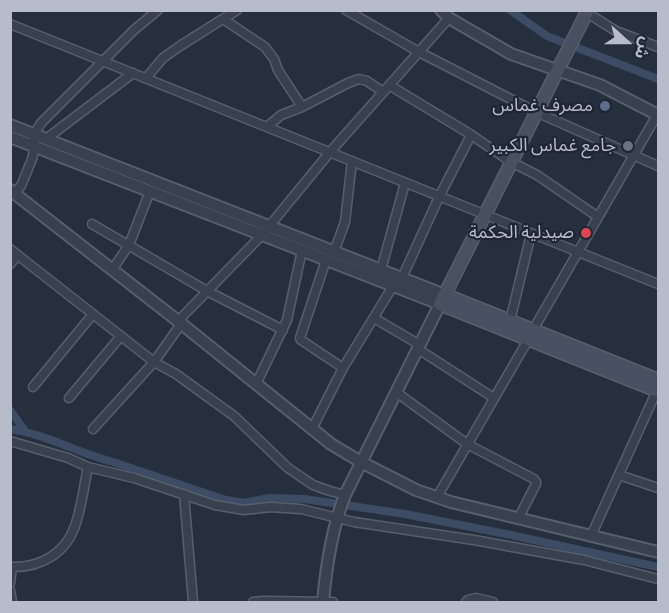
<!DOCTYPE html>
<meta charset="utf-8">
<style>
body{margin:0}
#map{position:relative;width:669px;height:613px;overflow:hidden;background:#262f3e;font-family:Manrope,"Noto Sans Arabic",sans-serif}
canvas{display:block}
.frame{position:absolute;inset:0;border:12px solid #b6bcc9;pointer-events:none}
.north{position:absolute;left:597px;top:12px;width:60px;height:60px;-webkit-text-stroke:4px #1f2633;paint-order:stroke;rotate:111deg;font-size:16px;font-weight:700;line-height:24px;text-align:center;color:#b6bcc9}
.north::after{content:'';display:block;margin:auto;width:21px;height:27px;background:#b6bcc9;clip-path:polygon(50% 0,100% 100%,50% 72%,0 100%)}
</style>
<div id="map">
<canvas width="669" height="613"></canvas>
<div class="frame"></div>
<div class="north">ش</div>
</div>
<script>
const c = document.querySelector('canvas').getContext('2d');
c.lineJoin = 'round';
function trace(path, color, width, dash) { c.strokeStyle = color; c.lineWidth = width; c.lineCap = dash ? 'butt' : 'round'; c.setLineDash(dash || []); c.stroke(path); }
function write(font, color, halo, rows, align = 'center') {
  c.font = font + ' Manrope,"Noto Sans Arabic",sans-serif'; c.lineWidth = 4.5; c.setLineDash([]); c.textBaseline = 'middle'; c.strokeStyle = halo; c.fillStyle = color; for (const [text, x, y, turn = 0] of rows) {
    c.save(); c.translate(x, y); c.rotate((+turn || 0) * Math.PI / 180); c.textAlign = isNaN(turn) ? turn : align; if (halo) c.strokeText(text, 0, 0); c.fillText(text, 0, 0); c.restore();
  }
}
trace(new Path2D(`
 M510 10 547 36 658 79
 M10 410 25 431
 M10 429C46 434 78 453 113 462L226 500 244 503 269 498 305 499 405 514 511 535 658 567`), '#3d4b65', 8);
const minor = new Path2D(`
 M346 10 419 52 536 112 658 166
 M584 11 616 31 658 47
 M223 19 265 47 274 59 278 70 302 107
 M10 24 658 284
 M146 78 163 58 180 46 237 10
 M389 85 470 134 511 162 537 175 598 217
 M267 127 281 115 302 107 348 83 359 79 367 81 383 92
 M46 139 133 73
 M14 193 21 186 32 159 35 146 34 134 41 123 134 30 158 10
 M92 224 207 291 283 330
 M10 249 154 362 176 374 234 416 288 468 313 485 330 491 345 495
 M334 252 345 222 352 161
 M326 260 300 338 301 340 343 368
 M10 264 18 255
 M112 270 129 245 150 191
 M381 270 405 183
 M402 278 439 197 471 135
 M374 318 420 345
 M178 321 262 235 330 152 449 18
 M510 321 531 234
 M533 330 657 115
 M418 349 494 398
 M256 384 287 320 302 250
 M33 387 93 314
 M396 392 467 444 534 479 536 482V484L518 519
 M69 398 121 336
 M93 429 154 362 181 324
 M312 429 343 368 393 286
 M10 441 68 458 88 467 134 478 215 505 244 510 270 507 301 509 354 522 474 540 584 560 658 579
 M619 475 658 488
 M184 494 193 602
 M437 497 528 340
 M591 536 658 388
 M10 567C41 568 67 553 76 523 82 505 84 485 88 467
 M10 583 12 567
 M10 590 12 602
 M253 602 263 601 333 602
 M466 602 468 600 476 598 493 602`);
const tertiary = new Path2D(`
 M441 10 449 18 511 54 600 85 658 115
 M10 125 445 295
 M10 137 440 304 345 495C332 528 326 568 323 602
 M10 190 178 321 331 444 361 462 416 490 451 502 658 552`);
const secondary = new Path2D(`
 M588 10 440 304 658 391
 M445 295 658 380`);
trace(minor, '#585f6c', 11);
trace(tertiary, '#585f6c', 14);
trace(secondary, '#585f6c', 15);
trace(minor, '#3a414e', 8);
trace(tertiary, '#3a414e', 10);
trace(secondary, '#485061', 12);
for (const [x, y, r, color] of [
 [605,106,6,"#5c6f8a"],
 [628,146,6,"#6b7280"],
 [586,233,6,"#e0444e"]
]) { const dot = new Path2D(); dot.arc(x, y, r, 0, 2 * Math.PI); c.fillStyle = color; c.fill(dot); trace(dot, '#1f2633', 2); }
write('18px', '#b6bcc9', '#1f2633', [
 ["مصرف غماس",593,106],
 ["جامع غماس الكبير",616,146],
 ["صيدلية الحكمة",574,233]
], 'right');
</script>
